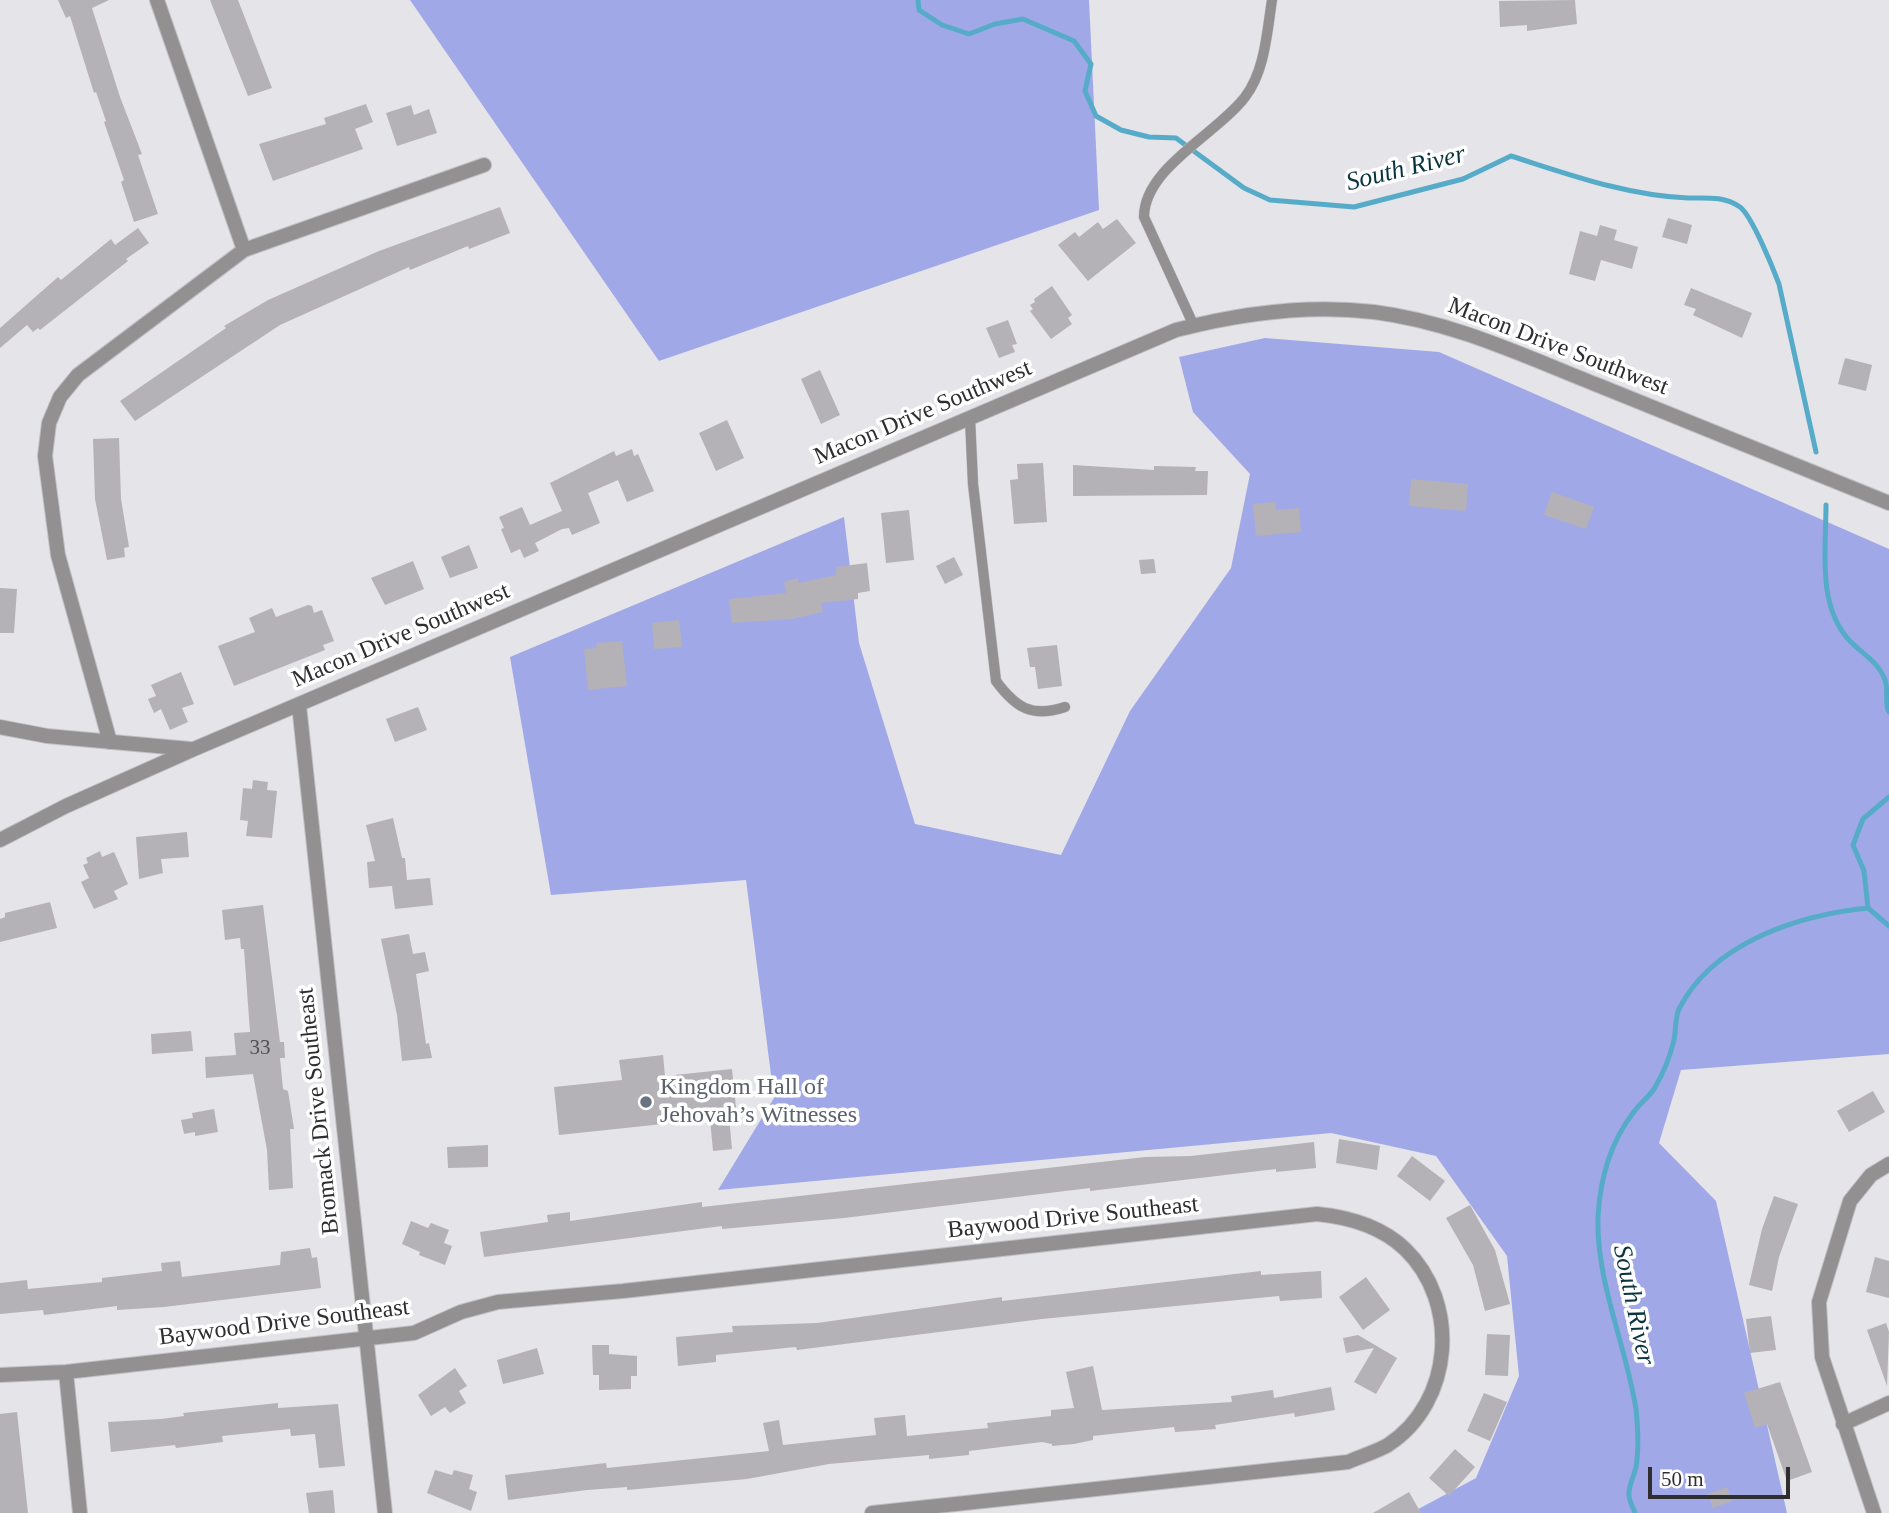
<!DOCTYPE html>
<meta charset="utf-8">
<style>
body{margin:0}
#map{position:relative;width:1889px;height:1513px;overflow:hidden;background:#e4e4e9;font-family:"Times New Roman",serif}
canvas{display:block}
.scale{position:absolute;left:1648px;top:1467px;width:142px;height:32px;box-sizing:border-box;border:4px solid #2e2e30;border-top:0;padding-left:9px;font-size:21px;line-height:24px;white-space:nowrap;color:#2e2e30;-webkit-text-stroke:5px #fff;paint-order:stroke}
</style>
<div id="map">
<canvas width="1889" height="1513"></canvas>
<div class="scale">50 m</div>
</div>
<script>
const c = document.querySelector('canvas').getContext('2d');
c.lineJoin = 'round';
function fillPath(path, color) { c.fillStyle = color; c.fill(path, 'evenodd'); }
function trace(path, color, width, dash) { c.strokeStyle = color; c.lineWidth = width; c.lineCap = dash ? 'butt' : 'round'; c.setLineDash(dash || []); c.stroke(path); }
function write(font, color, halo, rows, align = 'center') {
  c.font = font + ' "Times New Roman",serif'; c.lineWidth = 7; c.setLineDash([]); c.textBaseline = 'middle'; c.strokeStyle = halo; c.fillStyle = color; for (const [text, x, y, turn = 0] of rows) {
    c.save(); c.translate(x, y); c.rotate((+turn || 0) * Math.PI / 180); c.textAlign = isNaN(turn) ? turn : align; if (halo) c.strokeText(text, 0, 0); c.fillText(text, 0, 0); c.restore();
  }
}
fillPath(new Path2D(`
 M410 0H1089L1099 210 659 361Z
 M1265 338 1439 352 1889 549V1054L1681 1070 1659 1143 1716 1201 1787 1513H1411L1476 1478 1519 1376 1507 1256 1436 1156 1331 1133 718 1190 774 1098 746 880 551 895 510 657 844 517 859 643 915 824 1061 855 1130 711 1231 568 1250 474 1193 412 1179 357Z`), '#a1a8e8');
trace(new Path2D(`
 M918 0 919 10 942 25 969 34 995 24 1023 19 1074 41 1091 64 1085 91 1096 116 1121 130 1149 137 1176 138 1244 188 1270 200 1354 207 1463 179 1511 156C1568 174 1628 196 1688 198 1707 198 1724 196 1740 207 1752 216 1773 268 1779 284L1816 452
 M1826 505C1826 549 1817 605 1849 640 1862 654 1878 661 1885 680 1889 690 1884 703 1889 712
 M1868 908 1864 871 1853 845 1863 819 1889 797
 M1868 908 1889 926
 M1635 1513C1633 1507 1628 1499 1629 1493 1629 1485 1634 1476 1636 1467 1639 1449 1638 1428 1636 1409 1626 1345 1596 1282 1598 1217 1600 1180 1610 1143 1633 1113 1639 1104 1648 1098 1654 1089 1663 1074 1670 1057 1674 1040 1676 1030 1675 1018 1679 1009 1713 942 1799 915 1868 908`), '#56acc8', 5);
fillPath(new Path2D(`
 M58 0H109L92 8 120 97 142 154 138 155 158 214 134 222 121 182 124 180 104 122 106 121 96 92 94 93 70 16 66 18Z
 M210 0H238L272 88 248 96Z
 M1575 0 1577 24 1527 31V25L1500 27 1499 1Z
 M366 104 373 122 355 129 363 149 273 181 259 144 326 124 324 118Z
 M411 105 414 115 429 109 437 133 397 146 386 113Z
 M500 207 510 233 469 249 468 246 410 270 409 267 280 325 135 421 120 401 226 328 224 326 268 300 379 251Z
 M1668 218 1692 225 1687 244 1662 237Z
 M1117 219 1136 243 1088 281 1058 245 1075 232 1079 237 1098 222 1103 229Z
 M1600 225 1617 230 1614 240 1638 247 1632 269 1601 260 1595 281 1569 274 1580 231 1597 236Z
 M138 228 149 243 126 259 128 261 40 330 38 328 33 332 27 325 0 348V328L58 277 61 280 111 239 115 245Z
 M1052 286 1072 315 1068 318 1072 324 1051 339 1030 311 1033 309 1030 305 1035 302 1034 299Z
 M1691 288 1752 313 1742 338 1693 315 1696 309 1684 305Z
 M1008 320 1017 344 1012 345 1015 352 999 358 986 328Z
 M1845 358 1872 365 1866 391 1838 384Z
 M820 370 840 415 821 424 801 379Z
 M727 420 744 458 716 471 699 433Z
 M119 438 121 499 129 547 124 548 125 557 107 560 95 499 93 439Z
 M632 449 634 456 638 454 654 491 627 502 618 480 588 493 600 523 572 535 569 528 562 529 535 543 539 551 524 558 520 549 511 553 501 529 504 528 499 517 522 507 530 525 562 511 550 483 614 451 616 456Z
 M1043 463 1047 522 1014 524 1010 480 1018 479 1017 464Z
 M1073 465 1154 470V466L1196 467 1195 471H1208L1207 495 1073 496Z
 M1411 479 1468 484 1466 511 1409 506Z
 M1552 492 1594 507 1586 529 1544 515Z
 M1275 502 1276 510 1299 508 1301 532 1256 536 1253 504Z
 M909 510 914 560 886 563 881 513Z
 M469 545 478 568 450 578 441 557Z
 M954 557 963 575 945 584 936 566Z
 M1154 559 1156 573 1141 574 1139 560Z
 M413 561 424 589 385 605 371 578Z
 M867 563 870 591 858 593V599L821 603 823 612 792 619 732 623 729 599 786 593 784 582 798 578 799 583 836 575V567Z
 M0 588 17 589 14 633H0Z
 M308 605 312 606 314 613 322 610 334 641 323 645 325 650 234 686 218 646 255 632 249 618 272 608 276 617Z
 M679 620 682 647 654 649 652 623Z
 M622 641 627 686 588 690 584 649 597 648 596 643Z
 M1057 645 1062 686 1038 689 1035 667H1030L1027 648Z
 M181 672 194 704 182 708 188 722 170 730 161 709 154 713 148 699 156 696 151 685Z
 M418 707 427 730 395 742 386 719Z
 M253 780 268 782 267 790 277 791 272 838 246 836 248 821 240 820 243 788 252 789Z
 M393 818 402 858H405L407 880 430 878 433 905 395 909 392 886 369 888 367 862 375 861 366 825Z
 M187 832 189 857 161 859 163 873 139 879 136 837Z
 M100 851 102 857 114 852 128 884 114 891 118 899 94 909 81 882 89 878 83 865 88 863 86 858Z
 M50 902 57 928 0 942V919L5 917V913Z
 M263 905 280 1042H284L285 1058H280L283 1089 288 1091 294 1129H290L293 1188 269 1190 267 1150 253 1074 206 1078 205 1057 236 1055 234 1033 250 1032 244 949H241L240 938 225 940 222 910Z
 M409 934 413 954 425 952 429 971 416 974 426 1044 429 1043 432 1058 402 1061 397 1015 381 939Z
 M191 1031 193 1051 152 1054 151 1034Z
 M663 1055 665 1076 732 1069 737 1117H729L732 1149 713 1151 710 1119 559 1135 554 1087 622 1080 619 1060Z
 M1873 1091 1885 1112 1849 1132 1837 1111Z
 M214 1109 218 1132 195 1136V1132L184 1134 181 1120 193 1118 192 1113Z
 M1339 1139 1380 1146 1377 1170 1336 1163Z
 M1314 1142 1316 1168 1276 1172V1169L1090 1191V1188L844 1218 722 1229V1226L484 1257 480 1232 548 1222 547 1215 570 1212V1221L702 1202V1207L1145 1157 1191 1156Z
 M488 1145V1167L448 1168 447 1147Z
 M1412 1156 1445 1181 1430 1201 1397 1176Z
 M1774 1196 1798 1204 1779 1257 1772 1291 1749 1285 1762 1229Z
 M1470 1205 1495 1250 1510 1304 1485 1311 1473 1265 1446 1218Z
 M411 1221 428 1228 431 1223 449 1230 444 1243 452 1246 445 1265 419 1255 420 1252 402 1244Z
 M310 1248 312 1258 317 1257 321 1288 164 1307 117 1310V1306L44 1315 43 1310 0 1314V1283L27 1280 28 1289 102 1282V1278L162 1271 161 1263 180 1261 182 1277 280 1265 281 1252Z
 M1875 1257 1889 1261V1298L1866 1292Z
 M1261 1271V1275L1321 1271 1322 1298 1280 1301 1279 1296 1042 1319 797 1350 796 1347 716 1355V1362L678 1366 676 1337 733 1332 732 1326 817 1323 1002 1297V1301Z
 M1366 1277 1390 1310 1363 1330 1339 1297Z
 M1771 1316 1776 1350 1750 1353 1746 1319Z
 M1886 1323 1889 1332 1887 1386 1867 1330Z
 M1487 1334 1510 1335 1508 1376 1485 1375Z
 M1358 1335 1397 1358 1376 1394 1354 1382 1374 1348 1346 1353 1343 1338Z
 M592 1345H609V1354L637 1356V1376H631V1389L599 1390V1375H593Z
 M537 1348 544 1374 503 1384 497 1360Z
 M1093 1366 1102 1410 1232 1402 1231 1396 1273 1390 1274 1398 1331 1387 1335 1410 1295 1417 1294 1413 1215 1425 1216 1429 1175 1432 1174 1427 1093 1436V1440L1074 1444 1052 1446V1444L1042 1442 969 1451V1455L929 1459V1455L829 1464 747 1479 627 1490V1487L587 1490 508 1500 505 1475 606 1463 607 1468 769 1451 763 1423 779 1420 783 1445 876 1435 874 1418 905 1415 907 1436 988 1428 987 1423 1051 1416V1410L1074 1408 1066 1372Z
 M455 1368 467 1386 459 1391 466 1403 450 1413 445 1407 431 1416 418 1395Z
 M1780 1382 1812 1472 1787 1481 1767 1424 1755 1428 1744 1393Z
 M1484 1393 1507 1402 1490 1441 1467 1431Z
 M278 1403V1408L338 1404 345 1466 319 1468 315 1434 291 1436 290 1429 222 1436 223 1442 176 1448 175 1445 111 1452 108 1422 161 1419 184 1416 183 1413Z
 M17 1412 28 1513H0V1414Z
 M1455 1449 1475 1467 1449 1496 1429 1478Z
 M435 1470 452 1475 454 1470 473 1475 469 1489 477 1492 471 1511 427 1493Z
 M1727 1487 1732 1501 1713 1508 1708 1494Z
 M333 1490 335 1513H309L306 1493Z
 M1409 1492 1421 1513H1373Z`), '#b4b2b7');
const service = new Path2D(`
 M1194 326 1144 217C1144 168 1217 134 1245 97 1265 71 1267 32 1272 0
 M970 418 973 484 996 681C1016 708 1032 718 1065 707`);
const minor = new Path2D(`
 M157 0 244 250
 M299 705 385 1513
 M110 742 58 555 45 456 49 423 60 397 78 375 244 250 484 165
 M66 1372 80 1513
 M0 1375 66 1372 414 1333 461 1312 498 1302 623 1291 1317 1214C1348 1217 1381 1226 1405 1249 1460 1302 1454 1402 1388 1445 1376 1452 1361 1456 1348 1462L872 1513
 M1843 1424 1889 1403
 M1874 1513 1822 1357 1819 1302 1850 1201 1871 1175 1889 1164`);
const tertiary = new Path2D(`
 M0 727 47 736 190 749
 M0 840 66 806 194 749 1176 330C1241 313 1307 304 1374 312 1454 322 1526 357 1600 386 1696 425 1793 464 1889 503`);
trace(service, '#c0c0c4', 11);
trace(minor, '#c0c0c4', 16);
trace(tertiary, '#c0c0c4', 16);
trace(service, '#939091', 10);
trace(minor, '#939091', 14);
trace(tertiary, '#939091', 14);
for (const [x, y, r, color] of [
 [646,1102,7,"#6b7280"]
]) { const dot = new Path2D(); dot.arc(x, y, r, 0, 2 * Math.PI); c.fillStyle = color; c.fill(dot); trace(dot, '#fff', 2.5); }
write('21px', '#504f52', null, [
 ["33",260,1048]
]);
write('24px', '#2e2e30', '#fff', [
 ["Macon Drive Southwest",1558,347,21],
 ["Macon Drive Southwest",923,413,-23],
 ["Macon Drive Southwest",401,636,-23],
 ["Bromack Drive Southeast",319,1111,-96],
 ["Baywood Drive Southeast",1073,1218,-6],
 ["Baywood Drive Southeast",284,1323,-7]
]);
write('24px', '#5b616d', '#fff', [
 ["Kingdom Hall of",660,1088],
 ["Jehovah’s Witnesses",660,1116]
], 'left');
write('italic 26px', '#0a3440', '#fff', [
 ["South River",1406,169,-14],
 ["South River",1633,1305,78]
]);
</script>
